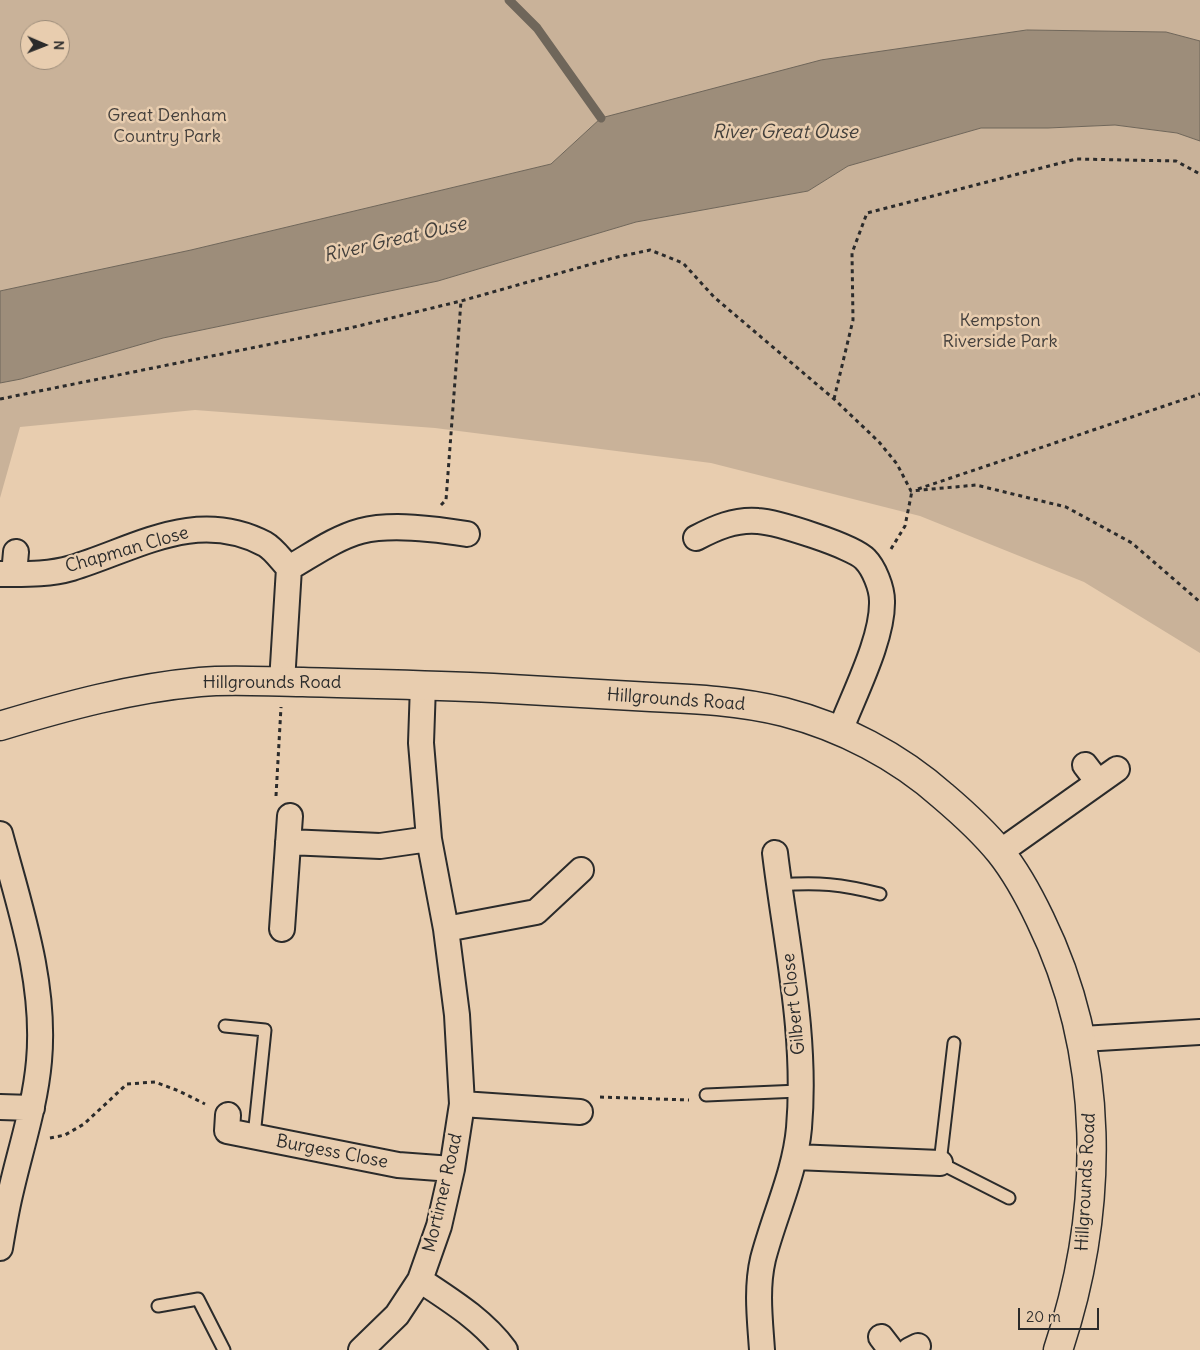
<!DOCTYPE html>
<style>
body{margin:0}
#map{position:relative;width:1200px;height:1350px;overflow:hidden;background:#e8cdaf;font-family:Delius,sans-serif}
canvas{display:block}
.north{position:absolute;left:20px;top:20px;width:50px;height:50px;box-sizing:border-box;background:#e8cdaf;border:1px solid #9c8c7a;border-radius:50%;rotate:91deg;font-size:14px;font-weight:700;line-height:20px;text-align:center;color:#2b2b2b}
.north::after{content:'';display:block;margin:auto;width:18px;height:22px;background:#2b2b2b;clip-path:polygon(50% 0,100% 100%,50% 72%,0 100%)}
.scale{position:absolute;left:1018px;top:1308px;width:81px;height:22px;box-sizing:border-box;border:2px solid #2b2b2b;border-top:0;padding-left:6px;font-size:15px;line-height:18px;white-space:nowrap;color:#2b2b2b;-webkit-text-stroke:4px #e8cdaf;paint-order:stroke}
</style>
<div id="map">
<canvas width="1200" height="1350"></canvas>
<div class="north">N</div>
<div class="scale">20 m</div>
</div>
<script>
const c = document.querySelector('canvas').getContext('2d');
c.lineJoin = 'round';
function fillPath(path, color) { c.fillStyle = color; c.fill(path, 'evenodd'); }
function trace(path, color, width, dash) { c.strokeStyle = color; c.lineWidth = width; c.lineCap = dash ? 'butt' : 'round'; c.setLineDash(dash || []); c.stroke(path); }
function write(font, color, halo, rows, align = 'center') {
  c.font = font + ' Delius,sans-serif'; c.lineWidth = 5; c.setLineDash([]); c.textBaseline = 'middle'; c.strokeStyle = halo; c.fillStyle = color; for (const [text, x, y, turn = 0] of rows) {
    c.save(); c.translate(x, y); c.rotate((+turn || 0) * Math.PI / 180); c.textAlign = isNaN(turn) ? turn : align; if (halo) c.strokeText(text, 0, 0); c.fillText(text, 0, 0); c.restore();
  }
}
fillPath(new Path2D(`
 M0 0H1200V41L1166 32 1027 30 601 118 551 164 191 250 0 291ZM30 30H60V60H30Z
 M1115 125 1177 133 1200 141V653L1084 582 920 516 711 463 435 428 195 410 20 427 0 498V382L22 379 163 338 438 281 636 222 808 191 848 166 981 128H1048Z`), '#c9b299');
const water = new Path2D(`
 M1027 30 1166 32 1200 41V141L1177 133 1115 125 1048 128H981L848 166 808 191 636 222 438 281 163 338 21 379 0 383V291L191 250 551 164 601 118 821 60Z`);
fillPath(water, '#9d8d7a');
trace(water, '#6f665a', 1);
trace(new Path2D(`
 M509 0 537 28 601 118`), '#6f665a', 9);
const service = new Path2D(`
 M779 885C818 882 841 884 880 894
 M225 1026 265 1030 254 1136
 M954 1043 940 1163 1009 1198
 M706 1095 799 1091
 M158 1306 198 1299 224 1350`);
const minor = new Path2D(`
 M696 538C715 528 735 519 758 521 776 522 853 546 865 559 874 568 882 588 882 601 883 639 854 694 840 731
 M289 568C312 555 335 538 361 531 392 523 436 529 467 534
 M0 574C24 574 48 575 72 568 137 548 196 508 265 544 274 549 282 561 289 568L282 682
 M14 574 16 552
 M423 685 421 743 429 839 446 929 457 1015 462 1104 452 1169 439 1226 420 1280C450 1300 483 1320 505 1350
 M1085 765 1098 782
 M0 834C20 908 46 983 39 1061 35 1107 20 1150 10 1195 6 1212 3 1230 0 1248
 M288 842 380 846 429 839
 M1000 852 1117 769
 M282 929 290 816
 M446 929 536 912 581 870
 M1082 1039 1200 1032
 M462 1104 580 1112
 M0 1107 32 1108
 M228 1115 227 1131 398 1165 452 1169
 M795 1157 940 1163
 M881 1337 891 1350
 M361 1350 397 1315 420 1280
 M762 1350C760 1320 756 1289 763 1259 774 1216 795 1173 799 1128 807 1035 786 944 775 853
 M910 1350 918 1346`);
const tertiary = new Path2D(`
 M0 726C66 706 132 688 200 682 234 679 269 682 303 682 366 684 430 685 493 688 546 691 598 694 651 697 696 699 740 701 784 712 842 727 898 756 943 796 963 813 983 831 1000 852 1016 872 1029 896 1040 919 1106 1054 1105 1210 1058 1350`);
trace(service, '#2b2b2b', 15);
trace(minor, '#2b2b2b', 28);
trace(tertiary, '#2b2b2b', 31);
trace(new Path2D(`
 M0 399 350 328 461 301 613 258 650 250 683 263 714 297 834 399 879 442 897 464 911 491 976 485 1066 507 1132 543 1200 602
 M834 399 853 320 852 253 867 213 1076 159 1176 161 1200 174
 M918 489 1200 394
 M441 505 446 500 461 301
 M891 549 905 526 912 491
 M276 796 281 707
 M600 1097 689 1100
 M50 1138 65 1135 84 1124 127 1084 155 1082 179 1091 205 1104`), '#2b2b2b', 3, [4, 4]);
trace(service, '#e8cdaf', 11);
trace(minor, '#e8cdaf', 24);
trace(tertiary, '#e8cdaf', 28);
write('18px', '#433f3c', '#e8cdaf', [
 ["Great Denham",167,116],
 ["Country Park",167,137],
 ["Kempston",1000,321],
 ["Riverside Park",1000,342]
]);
write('18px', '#2b2b2b', '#e8cdaf', [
 ["Chapman Close",127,550,-16],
 ["Hillgrounds Road",272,683],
 ["Hillgrounds Road",676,700,4],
 ["Gilbert Close",794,1004,-96],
 ["Burgess Close",332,1152,11],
 ["Hillgrounds Road",1086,1182,-87],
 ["Mortimer Road",443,1193,-77]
]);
write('italic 19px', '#423f3b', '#e8cdaf', [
 ["River Great Ouse",785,133],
 ["River Great Ouse",395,240,-13]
]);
</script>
